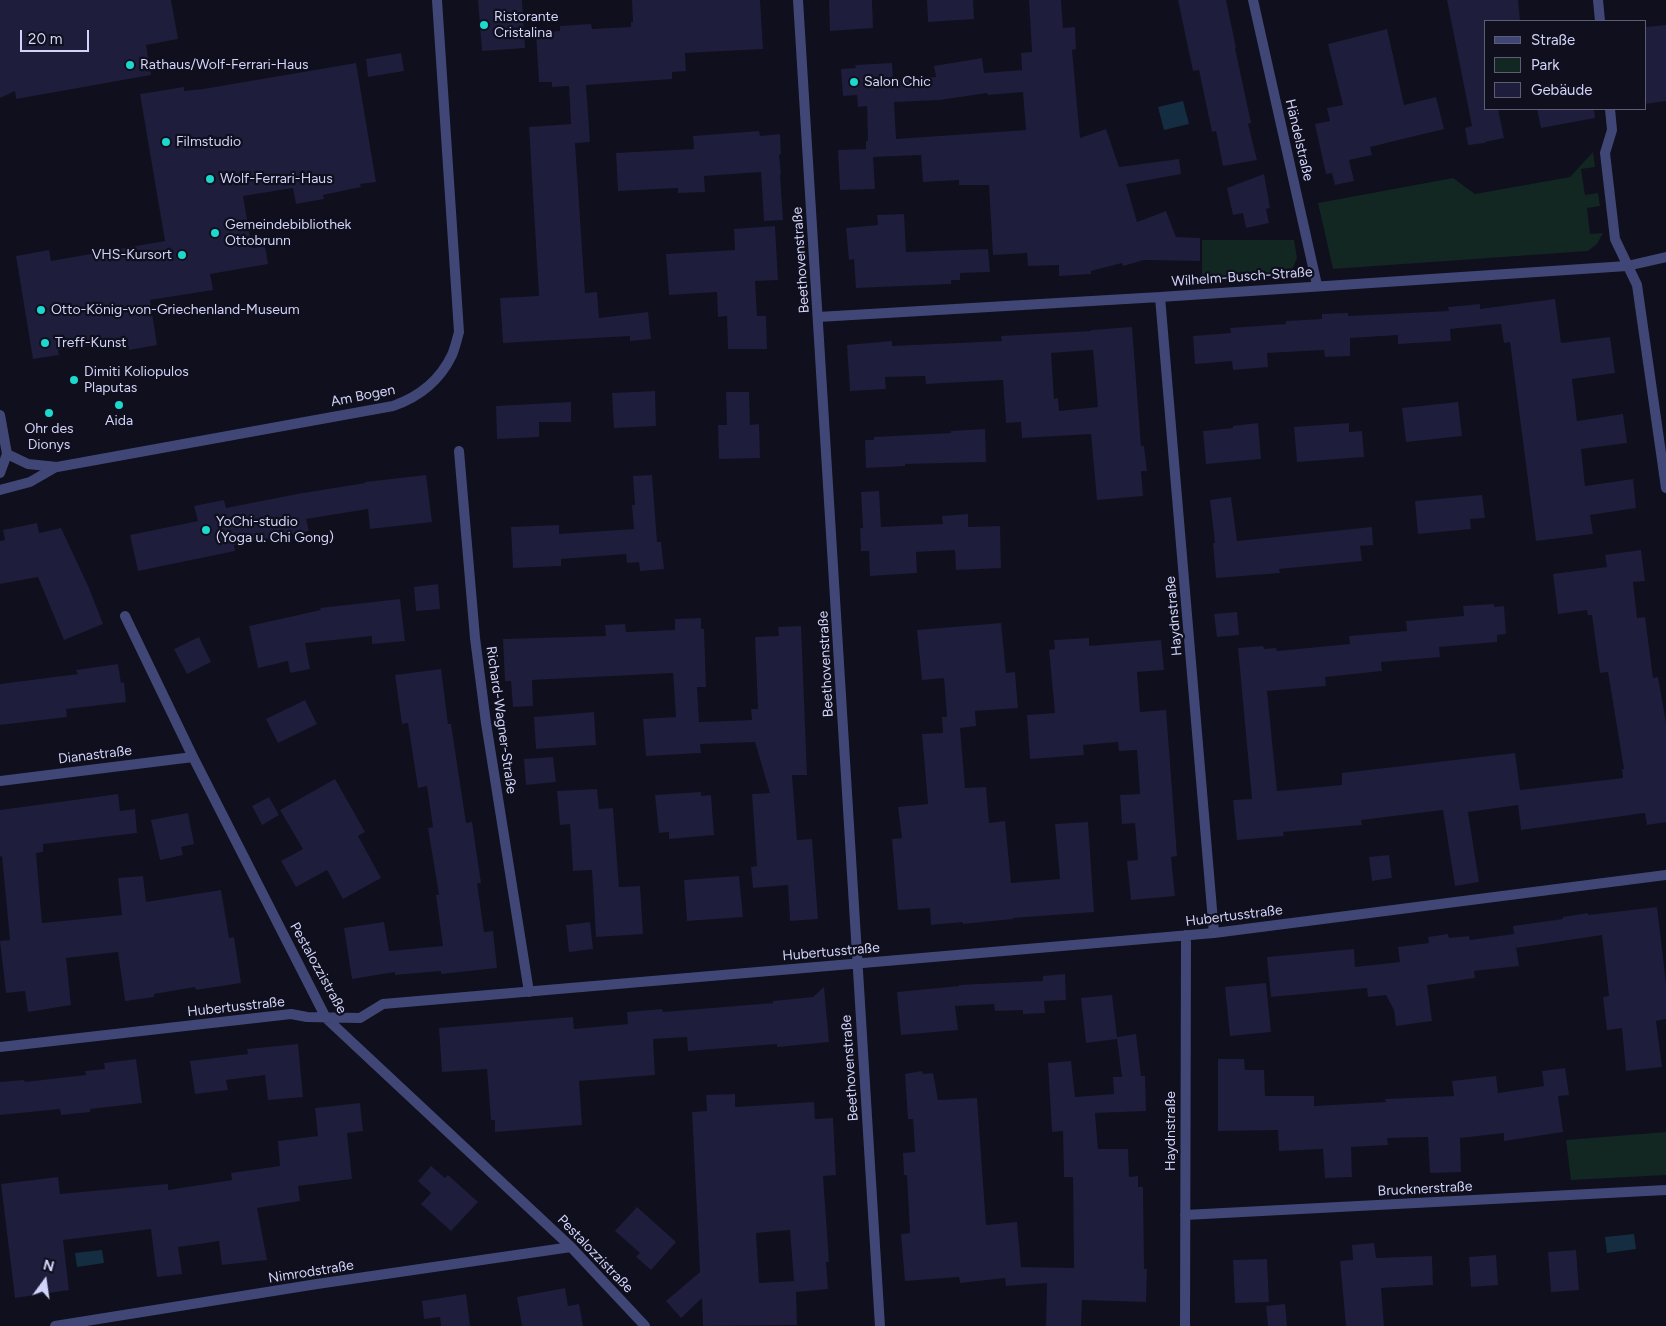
<!DOCTYPE html>
<meta charset="utf-8">
<style>
body{margin:0}
#map{position:relative;width:1666px;height:1326px;overflow:hidden;background:#0f0f1d;font-family:Figtree,sans-serif}
canvas{display:block}
.legend{position:absolute;left:1484px;top:20px;width:162px;height:90px;box-sizing:border-box;background:#0f0f1d;border:1px solid #5d5d75;margin:0;padding:6px 9px;list-style:none;font-size:15px;color:#d1d3f9}
.legend li{display:flex;align-items:center;gap:10px;height:25px}
.legend b{width:25px;border:1px solid #5d5d75}
.north{position:absolute;left:20px;top:1256px;width:50px;height:50px;-webkit-text-stroke:4px #0f0f1d;paint-order:stroke;rotate:14deg;font-size:14px;font-weight:700;line-height:20px;text-align:center;color:#d1d3f9}
.north::after{content:'';display:block;margin:auto;width:18px;height:22px;background:#d1d3f9;clip-path:polygon(50% 0,100% 100%,50% 72%,0 100%)}
.scale{position:absolute;left:20px;top:30px;width:69px;height:22px;box-sizing:border-box;border:2px solid #d1d3f9;border-top:0;padding-left:6px;font-size:15px;line-height:18px;white-space:nowrap;color:#d1d3f9;-webkit-text-stroke:4px #0f0f1d;paint-order:stroke}
</style>
<div id="map">
<canvas width="1666" height="1326"></canvas>
<ul class="legend">
<li><b style="height:6px;background:#404776"></b>Straße</li>
<li><b style="height:14px;background:#122622"></b>Park</li>
<li><b style="height:14px;background:#1e1d3b"></b>Gebäude</li>
</ul>
<div class="north">N</div>
<div class="scale">20 m</div>
</div>
<script>
const c = document.querySelector('canvas').getContext('2d');
c.lineJoin = 'round';
function fillPath(path, color) { c.fillStyle = color; c.fill(path, 'evenodd'); }
function trace(path, color, width, dash) { c.strokeStyle = color; c.lineWidth = width; c.lineCap = dash ? 'butt' : 'round'; c.setLineDash(dash || []); c.stroke(path); }
function write(font, color, halo, rows, align = 'center') {
  c.font = font + ' Figtree,sans-serif'; c.lineWidth = 4.5; c.setLineDash([]); c.textBaseline = 'middle'; c.strokeStyle = halo; c.fillStyle = color; for (const [text, x, y, turn = 0] of rows) {
    c.save(); c.translate(x, y); c.rotate((+turn || 0) * Math.PI / 180); c.textAlign = isNaN(turn) ? turn : align; if (halo) c.strokeText(text, 0, 0); c.fillText(text, 0, 0); c.restore();
  }
}
fillPath(new Path2D(`
 M1593 152 1595 167 1581 169 1585 195 1598 193 1600 206 1587 208 1590 234 1603 233 1597 244 1588 251 1333 269 1318 203 1453 178 1475 194 1570 177Z
 M1202 240H1294L1297 258 1292 270 1285 275 1280 277 1202 279Z
 M1666 1132V1175L1571 1180 1566 1140Z`), '#122622');
fillPath(new Path2D(`
 M1183 101 1189 124 1164 130 1158 107Z
 M1634 1234 1636 1249 1607 1253 1605 1237Z
 M102 1250 104 1263 77 1267 75 1253Z`), '#152d41');
fillPath(new Path2D(`
 M0 0H171L178 39 146 45 151 75 16 99 15 91 0 98Z
 M478 0H522L525 48 482 51Z
 M632 0H760L763 49 685 53 686 71 672 72V79L586 85 590 142 575 143 585 293 597 292 599 318 648 312 651 339 630 341V336L503 343 500 298 539 296 529 127 571 124 569 86 552 87V82H539L536 32 560 31V26L591 24 592 29 631 27V22H633Z
 M829 0H872L873 28 830 31Z
 M927 0H973L974 19 928 22Z
 M1029 0H1061L1063 28 1075 27 1076 49 1072 50 1080 138 1106 129 1119 167 1179 159 1181 174 1126 184 1137 222 1166 211 1176 237 1200 238V261L1144 260 1123 266 1122 263 1091 271V274L1059 276V265L1028 266 1027 253 993 255 989 185H959V180L923 182 921 155 873 157 875 189 840 190 838 150 866 149V141H868L867 106 858 107 857 95 843 96 841 69 856 68 855 65 892 63 893 80 936 77 934 66 982 58 984 73 1022 70 1021 53 1032 52ZM1023 92 1026 130 896 139 894 102 940 100 987 93 988 95Z
 M1178 0H1226L1236 48H1235L1251 123 1248 124 1257 160 1223 166 1216 131 1212 132 1199 70 1193 71Z
 M1447 0H1518L1520 21H1485V109H1498L1504 138 1485 142V143L1468 145 1465 128 1472 126Z
 M1666 25V101L1645 104V27Z
 M1387 29 1404 105 1436 97 1444 129 1370 147 1372 155 1349 160 1354 181 1335 185 1332 173 1326 174 1315 124 1330 121 1327 108 1343 105 1328 44Z
 M401 53 404 71 368 77 366 59Z
 M356 63 376 182 360 184 361 187 323 195 324 199 296 204 293 188 243 196 252 248 265 246 268 264 210 274 213 290 150 300 157 345 129 350 127 339 58 350 59 355 33 359 16 256 49 250 51 261 165 241 140 94 184 87V91L203 89Z
 M1537 109H1594L1595 118 1541 128Z
 M759 131 760 136 780 134 781 154 779 155 781 175H780L783 220 764 221 761 172 704 176 705 192 678 193V188L618 191 616 153 694 149 693 136Z
 M1264 174 1270 208 1266 209 1269 223 1246 228 1243 213 1233 215 1227 188Z
 M904 214 906 252 988 249 990 272 960 273V280H951V284L856 288 854 259 849 260 846 228 878 225 877 215Z
 M775 226 778 280 755 281 757 316H766L767 349H728L727 316 718 317 717 292 669 295 666 254 735 250 734 229Z
 M1555 299 1561 343 1610 337 1615 373 1572 379 1577 421 1623 414 1627 443 1581 449 1585 486 1633 479 1636 508 1590 515 1593 534 1536 541 1510 342 1504 343 1501 324 1450 329 1451 341 1398 344V335L1350 338V356L1325 357 1324 350 1267 353 1268 367 1233 370 1232 361 1195 364 1193 336 1231 333 1230 328 1286 324V321L1322 319V314L1348 313V316L1449 311 1448 307 1480 304V309Z
 M1132 327 1141 446H1144L1147 471H1141L1143 496 1097 500 1091 434 1022 438 1021 422 1006 423 1003 380 926 384 925 376 885 377 886 389 850 391 847 345 892 341V346L1002 341 1001 336 1091 331V330ZM1093 350 1098 407 1059 411 1058 398 1054 399 1051 353Z
 M655 391 656 426 614 428 612 393Z
 M726 392H749L750 425 759 424 760 458 719 459 718 425H727Z
 M571 402V422H539V437L497 439 496 406Z
 M1458 402 1462 436 1406 442 1402 408Z
 M1258 423 1261 459 1206 464 1203 431 1233 428V426Z
 M1349 423V432L1362 431 1364 457 1297 462 1294 427Z
 M985 429 986 462 905 464V466L866 468 865 440H874V437L951 433V431Z
 M426 475 432 522 370 529 368 509 306 519 309 531 234 545 235 551 138 571 130 535 198 521 194 506 224 500 226 508 297 494 365 483V482Z
 M652 475 657 542H661L664 569 640 571 639 562 627 563 626 554 561 559V566L513 568 511 527 559 525V534L634 529 632 505H635L633 476Z
 M879 491 881 527 943 524 942 516 968 514V527L1000 526 1001 568 956 570 955 550 916 552 917 573 870 576 869 551H861L860 528H863L861 492Z
 M1482 495 1485 518 1470 519 1471 529 1418 534 1415 501Z
 M1231 497 1237 541 1372 527 1373 545 1360 546 1362 561 1279 569 1280 573 1216 578 1213 543H1215L1210 500Z
 M37 523 39 533 61 528 89 588 103 624 64 640 38 577 0 584V541L5 540 3 530Z
 M1641 550 1645 581 1633 582 1637 618 1645 617 1653 678 1658 677 1666 723V822L1647 825 1645 813 1521 830 1518 805 1468 812 1479 882 1455 886 1443 810 1361 820 1362 825 1283 832 1284 836 1237 840 1233 800 1252 799 1238 648 1263 646 1264 649 1276 648 1277 651 1350 644 1349 636 1407 631 1406 621 1464 616 1463 606 1494 604V607L1504 606 1506 634 1497 635V642L1439 647 1440 657 1381 662 1382 671 1325 677 1326 686 1267 691 1277 791 1342 785V773L1515 753 1520 790 1623 778 1622 769H1624L1608 672 1600 673 1592 615H1588L1587 610 1558 614 1553 574 1607 567 1605 555Z
 M438 584 440 609 416 611 414 587Z
 M400 599 405 641 372 644V636L305 643 310 669 290 673 288 661 258 668 249 626 321 610 320 608Z
 M1237 612 1239 635 1217 637 1214 614Z
 M701 618V629H704L706 687H697L699 722 752 720 751 709H758L755 637 779 636 778 627 801 626 807 775H792L797 840 812 839 818 919 790 921 788 885 753 888 751 867 757 866 752 794 770 793 755 742 700 744 701 753 646 756 643 719 676 717 673 673 532 680 533 706 513 707 511 681H505L503 639 606 636 605 625 625 624 626 632 675 630V619Z
 M1001 623 1006 673 1015 672 1018 708 975 711 976 726 960 728 965 788 986 787 989 823 1005 821 1011 883 1060 879 1055 824 1088 822 1094 912 1013 918V919L963 924V922L931 925 930 908 898 910 892 839 902 838 898 807 928 804 922 734 943 733 942 717H947L944 678 922 680 917 630Z
 M199 637 211 662 187 674 174 649Z
 M1089 638V646L1161 640 1164 670 1137 672 1140 712 1166 710 1177 856 1171 857 1175 896 1131 900 1127 861 1138 860 1135 823 1122 824 1120 795 1140 794 1137 750 1119 751 1118 742 1083 745 1084 755 1030 759 1027 715 1055 713 1049 650 1055 649 1054 640Z
 M118 664 121 683 124 682 126 702 66 709 67 717 0 725V684L78 674 76 670Z
 M441 669 448 724H451L466 823 472 822 481 883H477L484 932 493 931 497 968 441 974V971L395 975V972L352 979 344 928 384 922 389 951 443 946 436 895H439L428 828 433 827 427 786 418 788 408 723 402 724 395 675Z
 M305 700 317 724 278 743 266 719Z
 M594 712 596 745 536 749 534 717Z
 M553 757 556 782 526 785 524 759Z
 M335 779 365 832 358 836 381 878 343 899 327 870 296 887 281 861 303 849 280 810Z
 M597 789 599 809 613 808 619 887 640 886 643 934 596 937 592 870 573 871 570 824 560 825 557 791Z
 M701 792V796L711 795 714 835 669 839V832L659 833 655 795Z
 M118 794 120 811 135 809 137 833 43 844V852L36 853 42 923 122 915 118 878 143 876 146 902 221 890 229 938 234 937 241 983 196 990 195 987 154 994V997L125 1001 118 952 66 958 71 1005 28 1012 25 991 6 993 0 941 10 940 2 856 0 857V810Z
 M269 797 279 815 262 825 252 806Z
 M188 813 194 844 181 847 183 855 160 860 151 820Z
 M1389 855 1392 878 1372 881 1369 857Z
 M739 876 743 917 687 921 684 880Z
 M1657 907 1666 983V1019L1656 1021 1662 1067 1626 1071 1622 1028 1607 1030 1603 997 1609 996 1602 935 1516 948 1513 926 1563 919V917L1588 913V915Z
 M590 922 593 949 569 952 566 925Z
 M1448 934 1449 938 1469 936 1470 940 1514 934 1519 966 1474 971 1475 978 1427 985 1432 1021 1396 1026 1394 1010 1386 995 1368 997 1367 988 1271 997 1267 957 1354 949 1355 967 1400 962 1398 947 1429 943 1428 937Z
 M1065 974 1066 1000 1044 1001 1045 1013 1023 1014V1010L995 1011 994 1004 955 1006 958 1030 901 1035 897 992 959 986V985L1043 981V976Z
 M1266 983 1271 1032 1230 1036 1225 987Z
 M824 987 829 1042 777 1047V1044L688 1051 687 1037 653 1039 655 1075 579 1081 582 1125 495 1132V1120H491L487 1069 442 1072 439 1028 573 1017 574 1029 628 1024 627 1012 662 1009 663 1012 773 1003V1001L813 997Z
 M1112 995 1117 1037 1136 1034 1141 1076H1145L1146 1111 1095 1113 1098 1149H1128L1129 1177 1138 1176V1187H1143L1144 1269H1147L1146 1302 1082 1300 1081 1326H1046L1047 1283 1006 1286 1005 1278 960 1283 959 1277 905 1281 901 1234 910 1233 907 1175H904L903 1153 915 1152 913 1119H908L905 1074 922 1071 923 1074 933 1073 938 1100 977 1098 986 1225 1017 1222 1021 1267 1074 1268 1073 1177H1064L1063 1131 1052 1132 1048 1063 1071 1061 1075 1097 1114 1094 1113 1077H1122L1117 1039 1086 1043 1081 998Z
 M298 1044 303 1097 268 1100 265 1075 226 1080 228 1090 195 1094 190 1061 248 1054 247 1049Z
 M136 1059 142 1103 90 1109V1112L61 1115 60 1109 0 1115V1082L24 1080 25 1082 86 1075 85 1071 105 1069 104 1063Z
 M1218 1059H1244L1245 1070H1264L1265 1096H1314V1106L1386 1102 1385 1099 1454 1096 1452 1081 1496 1076 1498 1093 1544 1086 1542 1071 1565 1068 1569 1095 1558 1096 1563 1132 1504 1141V1133L1460 1138 1461 1172 1430 1173 1428 1137 1387 1138 1388 1145 1351 1147 1352 1177 1325 1178 1323 1149 1279 1151 1278 1130 1218 1131Z
 M735 1094V1107L814 1102 815 1119 833 1118 836 1175 823 1176 829 1262H826L828 1289 796 1292 797 1325 703 1326 702 1298 681 1318 666 1301 700 1272 692 1112 707 1111 706 1095ZM790 1230 794 1281 759 1283 756 1233Z
 M360 1103 363 1131 347 1133 352 1179 298 1186 300 1201 257 1208 267 1260 222 1265 219 1241 200 1244 178 1247 182 1274 157 1277 151 1229 63 1240 69 1290 15 1298 1 1184 58 1177 60 1194 168 1184V1190L232 1180 231 1173 280 1166 278 1141 318 1136 315 1108Z
 M431 1166 445 1178 448 1175 478 1202 451 1231 421 1204 431 1193 418 1181Z
 M637 1207 676 1242 651 1270 636 1257 640 1253 615 1231Z
 M1374 1243 1376 1258 1432 1256 1433 1285 1381 1288 1384 1326H1346L1340 1261 1353 1260 1352 1245Z
 M1576 1250 1579 1290 1551 1292 1548 1252Z
 M1496 1255 1498 1285 1471 1287 1469 1257Z
 M1267 1259 1269 1302 1235 1303 1233 1260Z
 M565 1288 568 1306 579 1304 583 1326H522L517 1297Z
 M466 1294 470 1326H441L440 1317 424 1319 422 1301Z
 M1285 1304 1287 1326H1268L1266 1306Z`), '#1e1d3b');
trace(new Path2D(`
 M798 0 880 1326
 M1253 0 1317 285
 M1598 0 1600 21
 M1610 109 1612 130 1605 153 1615 239 1637 285 1666 488
 M1160 297 1214 933
 M818 317 1160 297 1627 266 1666 257
 M0 415 7 454
 M459 451 475 638 486 723 529 992
 M7 454 28 464 57 467 393 406C419 397 440 380 452 355 455 348 457 339 459 332L437 0
 M0 473 7 454
 M0 490 30 482 56 467
 M125 616 193 757 326 1018 571 1247 645 1326
 M0 781 193 757
 M0 1047 291 1014 307 1017 360 1018 383 1004 1214 933 1666 875
 M1185 1215 1666 1190
 M55 1326 317 1284 571 1247
 M1185 1326 1186 935`), '#404776', 10);
for (const [x, y, r, color] of [
 [484,25,5,"#1dd8cc"],
 [130,65,5,"#1dd8cc"],
 [854,82,5,"#1dd8cc"],
 [166,142,5,"#1dd8cc"],
 [210,179,5,"#1dd8cc"],
 [215,233,5,"#1dd8cc"],
 [182,255,5,"#1dd8cc"],
 [41,310,5,"#1dd8cc"],
 [45,343,5,"#1dd8cc"],
 [74,380,5,"#1dd8cc"],
 [119,405,5,"#1dd8cc"],
 [49,413,5,"#1dd8cc"],
 [206,530,5,"#1dd8cc"]
]) { const dot = new Path2D(); dot.arc(x, y, r, 0, 2 * Math.PI); c.fillStyle = color; c.fill(dot); trace(dot, '#0f0f1d', 2); }
write('14px', '#d1d3f9', '#0f0f1d', [
 ["Ristorante",494,17],
 ["Cristalina",494,33],
 ["Rathaus/Wolf-Ferrari-Haus",140,65],
 ["Salon Chic",864,82],
 ["Filmstudio",176,142],
 ["Wolf-Ferrari-Haus",220,179],
 ["Gemeindebibliothek",225,225],
 ["Ottobrunn",225,241],
 ["VHS-Kursort",172,255,"right"],
 ["Otto-König-von-Griechenland-Museum",51,310],
 ["Treff-Kunst",55,343],
 ["Dimiti Koliopulos",84,372],
 ["Plaputas",84,388],
 ["Aida",119,421,"center"],
 ["Ohr des",49,429,"center"],
 ["Dionys",49,445,"center"],
 ["YoChi-studio",216,522],
 ["(Yoga u. Chi Gong)",216,538]
], 'left');
write('14px', '#d1d3f9', '#0f0f1d', [
 ["Händelstraße",1299,140,77],
 ["Beethovenstraße",801,260,-94],
 ["Wilhelm-Busch-Straße",1242,277,-4],
 ["Am Bogen",363,396,-11],
 ["Haydnstraße",1174,616,-95],
 ["Beethovenstraße",826,664,-93],
 ["Richard-Wagner-Straße",501,720,82],
 ["Dianastraße",95,755,-7],
 ["Hubertusstraße",1234,916,-7],
 ["Hubertusstraße",831,952,-5],
 ["Pestalozzistraße",318,968,61],
 ["Hubertusstraße",236,1007,-6],
 ["Beethovenstraße",850,1068,-94],
 ["Haydnstraße",1171,1131,-90],
 ["Brucknerstraße",1425,1189,-3],
 ["Pestalozzistraße",595,1254,46],
 ["Nimrodstraße",311,1272,-9]
]);
</script>
